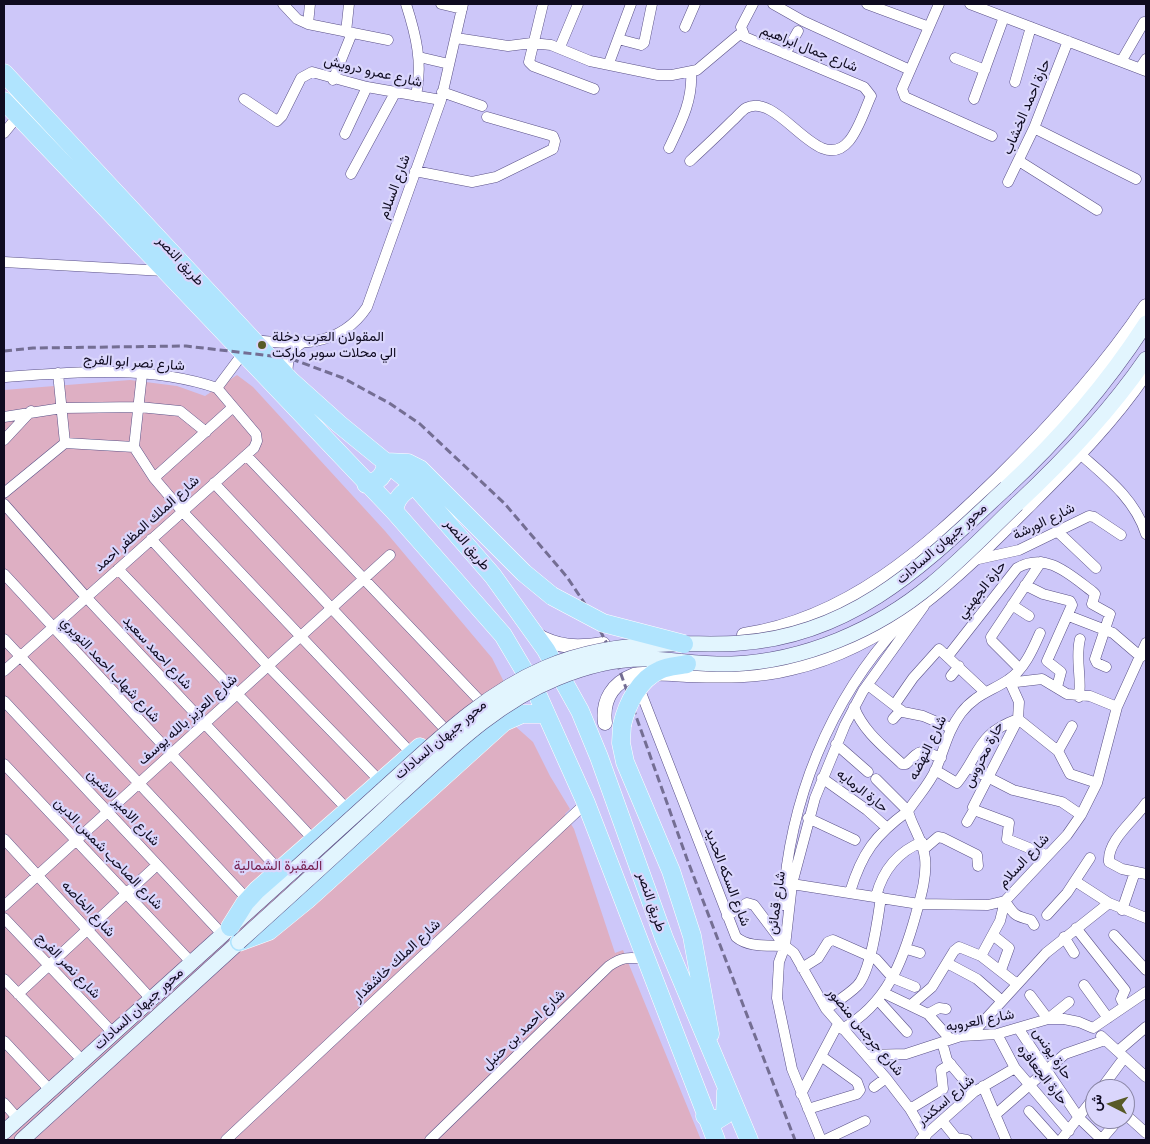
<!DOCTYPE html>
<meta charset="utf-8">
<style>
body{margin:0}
#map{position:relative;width:1150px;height:1144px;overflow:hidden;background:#cdc7f9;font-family:"Archivo Narrow",Vazirmatn,sans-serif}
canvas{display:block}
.frame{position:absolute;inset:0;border:5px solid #0f0b20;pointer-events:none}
.north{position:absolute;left:1085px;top:1079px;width:50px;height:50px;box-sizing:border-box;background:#dad6fc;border:1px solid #8985a4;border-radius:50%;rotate:275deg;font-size:14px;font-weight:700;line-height:20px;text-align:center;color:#0f0b20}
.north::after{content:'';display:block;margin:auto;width:18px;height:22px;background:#585a27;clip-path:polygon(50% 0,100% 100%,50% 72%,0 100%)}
</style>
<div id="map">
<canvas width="1150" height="1144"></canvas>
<div class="frame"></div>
<div class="north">ش</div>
</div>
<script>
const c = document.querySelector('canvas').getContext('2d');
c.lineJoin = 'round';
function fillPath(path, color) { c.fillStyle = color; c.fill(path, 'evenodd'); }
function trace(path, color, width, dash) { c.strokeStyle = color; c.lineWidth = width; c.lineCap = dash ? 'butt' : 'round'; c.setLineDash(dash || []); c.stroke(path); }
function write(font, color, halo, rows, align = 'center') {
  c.font = font + ' "Archivo Narrow",Vazirmatn,sans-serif'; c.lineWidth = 4.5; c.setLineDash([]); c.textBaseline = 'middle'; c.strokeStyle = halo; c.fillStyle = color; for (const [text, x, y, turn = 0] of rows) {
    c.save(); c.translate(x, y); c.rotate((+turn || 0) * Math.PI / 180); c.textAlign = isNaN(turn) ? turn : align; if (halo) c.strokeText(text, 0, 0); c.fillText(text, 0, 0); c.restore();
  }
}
fillPath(new Path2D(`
 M237 375 253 387 385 531 492 658 503 680 515 726 533 742 550 776 570 809 565 814 574 829 615 953 623 950 701 1140H4V390L130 380 177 386 205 396Z`), '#deafc3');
const minor = new Path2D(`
 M283 4 297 19 308 24 388 40
 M406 4C416 35 423 63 416 96
 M441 4 462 9
 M543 4 529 62 533 66 594 89
 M773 4 803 21 910 70
 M867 4 929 27
 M939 4 902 89 905 97 992 136
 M970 4 1146 71
 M308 24 310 4
 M685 27 695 4
 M346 32 349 4
 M456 38 508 46 532 43 551 45 590 61 658 75H672L697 70 741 33
 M618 39 641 45 644 43 652 4
 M560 47 578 4
 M785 54 798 31
 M419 57 449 64
 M955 58 985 70
 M1122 60 1144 22
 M609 63 631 4
 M1140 68 1146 59
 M333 80 352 33
 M1015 82 1031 27
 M442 92 482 106
 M244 99 277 121 282 116 301 78 312 72 367 87 441 100
 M974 99 1004 17
 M1034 128 1136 179
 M4 133 17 117
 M345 134 367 87
 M669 148C681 123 693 100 691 72
 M690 161C704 148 718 135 732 121 736 118 741 111 746 108 780 91 818 178 849 141 859 129 865 109 871 96L864 87 745 37 741 27 753 4
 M1019 161 1097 210
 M415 171 472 182 496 177 553 149 555 141 553 136 487 117
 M351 174 395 93
 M1008 182 1034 128 1068 41
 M4 262 164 271
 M253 340C297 345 340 348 367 307L441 100 463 4
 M58 373 65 443
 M4 377C74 372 149 365 217 388L244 352
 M289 378C285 363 290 349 304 342
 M4 417 62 408 139 407 180 411 206 432
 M4 440 31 411
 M134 447 142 374
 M1080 454C1106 477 1135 499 1146 534
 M246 455 480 701
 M154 478 233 407
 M214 483 444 728
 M4 493 65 443 134 447 154 478 182 511 412 754
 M4 504 86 597 313 839
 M1057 531 1096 568
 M151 539 268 666 380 781
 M974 560 1019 550 1089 516 1094 517 1121 535
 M118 569 347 809
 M4 574 279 870
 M1025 585 1043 594 1070 601 1072 605 1047 661 1061 672 1057 687
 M1012 605 1029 616
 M1069 616 1113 633 1141 657
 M4 639 248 900
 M948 656 1017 568C1047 551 1070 575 1093 592L1095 594 1092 604 1110 614 1095 659 1097 663 1106 667
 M1020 669 992 641 991 637 1041 562
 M4 671 254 448 257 441 256 434 217 388
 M951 676 959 666
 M1009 680 1019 702 1018 719 973 807 977 811 1009 823 1007 839 1046 855
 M1009 680 1016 682 1042 679 1067 694 1090 696 1117 707
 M638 685 736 937C749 948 768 945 785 946
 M868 685 903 712 923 716 951 728
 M1079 697C1082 677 1075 659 1080 639
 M4 701 222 934
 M895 704 913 678 939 649 985 692
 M854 707C863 731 884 747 902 764H906C921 749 920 749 941 758
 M893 719 901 710
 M836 744 868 772
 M1058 751 1072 726
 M4 764 191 962
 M968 767 1013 790 1062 802 1081 815
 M935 770 957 783C981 752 977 734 1018 719L1058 751 1070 774 1097 783
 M822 778 867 810 886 827
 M1146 803C1135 820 1107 840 1109 862L1122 869 1146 874
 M808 818 855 840
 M967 822 974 810
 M4 839 151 999
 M924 849 938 837 943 838 977 855 978 866
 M1075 881 1109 903 1146 918
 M792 884 919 904 988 905 1005 901 1067 835 1081 815 1097 783 1117 707 1146 643
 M850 892C862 853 875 835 908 811L876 779
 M876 896C883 870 897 852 922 842
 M1005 901C1014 915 1015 916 1031 920L1034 925
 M783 905C789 801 829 701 900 624
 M4 906 390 555
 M1122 910 1135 872
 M1047 915 1067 893 1090 858
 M727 916 747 903 754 905 785 946 794 953 826 1009 886 1078 910 1109 926 1136
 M4 918 113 1033
 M1076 928 1125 990 1121 999 1125 1006
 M1114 935 1146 970
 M994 936 1009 948 1001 970
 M1064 937 1074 953
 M907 949 920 953
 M981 956 1000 921 1005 901
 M947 963 977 979 1002 1001
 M802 968 818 958 828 942 833 940 876 959 893 978 915 987
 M4 979 83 1061
 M1084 985 1108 1018
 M884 993 928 1014 950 1039
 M18 994 157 865
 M1030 995 1048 1019 1069 1002
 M878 1000 907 1032
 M911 1005 932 987 954 951 959 947 981 956 1017 984
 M826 1009C836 1002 848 995 857 986 871 972 878 918 881 897
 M928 1014 939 1008 946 1009
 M1018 1028 1079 1118 1102 1140
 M842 1029C887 1004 903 961 916 914 921 896 927 876 925 858 923 840 912 827 908 811 917 797 929 785 936 769 944 750 948 730 961 713 976 694 990 692 1008 680 1024 670 1033 649 1040 633
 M997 1034 1015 1068 1069 1131
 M971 1035 1046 953 1109 903
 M1101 1036 1146 1077
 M4 1041 50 1090
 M942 1042 947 1060 974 1092
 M1118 1051 1146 1027
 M867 1055 906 1054 961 1036 997 1034 1048 1019H1064L1079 1022 1093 1028 1146 992
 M983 1086 1006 1140
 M874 1087 886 1078
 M1101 1089 1124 1058
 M801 1094 838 1024
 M4 1103 18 1119
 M808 1109 857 1094 860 1090 857 1082 821 1056
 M910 1109 943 1089 941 1070 951 1064
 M1029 1111 1055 1140
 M1125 1114 1146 1133
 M995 1115 1065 1054 1105 1040
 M943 1122 956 1138 967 1140
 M226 1140 586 803
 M430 1140 609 966C622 957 629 957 644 959
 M821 1140 792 1069 777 998 779 962 785 946 792 884 815 798 845 725 863 691 924 606
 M825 1140 865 1121
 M920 1140 974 1092 1015 1068
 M1061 1140 1095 1096
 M1101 1140 1119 1119`);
const tertiary = new Path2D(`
 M535 634C558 648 578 648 603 644
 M744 635C848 619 925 550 998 479 1053 425 1103 370 1146 306
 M605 723C602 700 613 683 634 675 651 672 670 674 687 675 723 676 757 677 792 668 892 645 962 572 1032 502 1073 461 1114 420 1146 372`);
const secondary = new Path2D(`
 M1006 488C1060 438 1106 385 1146 323
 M1017 504C1065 459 1109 413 1146 359
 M4 1132 294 870
 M22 1140 239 942`);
const trunk = new Path2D(`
 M4 73 290 380 339 424 415 486 493 576 546 650 580 711 599 757 664 938 749 1140
 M4 101 394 511 503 635 535 689 586 803 716 1140
 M366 484C379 482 385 475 386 462L408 463 420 469 524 573 552 596
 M394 511C396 498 403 491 415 486
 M622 725 621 743 625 762 671 871 692 936 710 1034
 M230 927 245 903 257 890 420 747
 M239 942 269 931 307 900 504 722 522 714H546
 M705 1116 717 1120 725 1115 726 1091`);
trace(minor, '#5a5187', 11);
trace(tertiary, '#5a5187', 15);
trace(secondary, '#5a5187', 16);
trace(trunk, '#fff', 19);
trace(minor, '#fff', 10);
trace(tertiary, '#fff', 14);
trace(secondary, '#e2f5fe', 15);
trace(trunk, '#b0e4fe', 18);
trace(new Path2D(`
 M4 351 33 348 186 346 289 358 343 378 389 403 420 424 505 504 567 577 591 613 617 663 687 859 795 1140`), '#746e93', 3, [8, 4]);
const secondaryBridge = new Path2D(`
 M294 870C329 838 365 806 400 774 445 733 489 692 545 668 584 651 626 645 668 644 692 643 716 645 740 643 856 635 926 562 1006 488
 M239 942C291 895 343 848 394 800 445 754 493 704 557 678 586 666 617 658 648 659 676 660 703 665 732 664 804 661 877 630 932 584 962 559 989 531 1017 504`);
const trunkBridge = new Path2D(`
 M552 596 603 623 684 644
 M622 725C627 704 639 679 660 670 668 666 679 666 687 664`);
trace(secondaryBridge, '#5a5187', 16, []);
trace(trunkBridge, '#fff', 19, []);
trace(secondaryBridge, '#e2f5fe', 15);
trace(trunkBridge, '#b0e4fe', 18);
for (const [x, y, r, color] of [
 [262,345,5,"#585a27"]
]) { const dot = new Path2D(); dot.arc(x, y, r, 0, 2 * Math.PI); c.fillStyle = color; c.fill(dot); trace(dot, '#dad6fc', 2); }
write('14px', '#0f0b20', '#dad6fc', [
 ["شارع جمال ابراهيم",809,49,22],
 ["شارع عمرو درويش",373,72,13],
 ["حارة احمد الخشاب",1027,107,-67],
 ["شارع السلام",395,187,-70],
 ["طريق النصر",180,261,47],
 ["شارع نصر ابو الفرج",134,363,4],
 ["شارع الورشة",1044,522,-26],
 ["شارع الملك المظفر احمد",147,524,-42],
 ["محور جيهان السادات",942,544,-41],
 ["طريق النصر",467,545,50],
 ["حارة الجهيني",982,590,-51],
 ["شارع احمد سعيد",157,653,47],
 ["شارع شهاب احمد النويري",110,670,47],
 ["شارع العزيز بالله يوسف",188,720,-42],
 ["محور جيهان السادات",441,740,-40],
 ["شارع النهضه",928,748,-64],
 ["حارة محروس",984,755,-63],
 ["حارة الرمايه",862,791,38],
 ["شارع الامير لاشين",123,808,47],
 ["شارع الصاحب شمس الدين",108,854,46],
 ["شارع السلام",1024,861,-47],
 ["شارع السكه الحديد",727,877,69],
 ["طريق النصر",651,902,71],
 ["شارع قمائن",777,903,-82],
 ["شارع الخاصه",88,909,47],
 ["شارع الملك خاشقدار",397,961,-43],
 ["شارع نصر الفرج",68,966,46],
 ["محور جيهان السادات",139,1009,-42],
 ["شارع العروبه",980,1021,-11],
 ["شارع احمد بن حنبل",524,1030,-44],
 ["شارع جرجس منصور",865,1032,50],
 ["حارة يونس",1052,1054,56],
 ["حارة الجعافره",1042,1075,52],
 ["شارع اسكندر",946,1101,-40]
]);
write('14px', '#0f0b20', '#dad6fc', [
 ["المقولان العرب دخلة",272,337],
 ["الي محلات سوبر ماركت",272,353]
], 'left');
write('14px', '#741f4e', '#dad6fc', [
 ["المقبرة الشمالية",278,866]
]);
</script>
